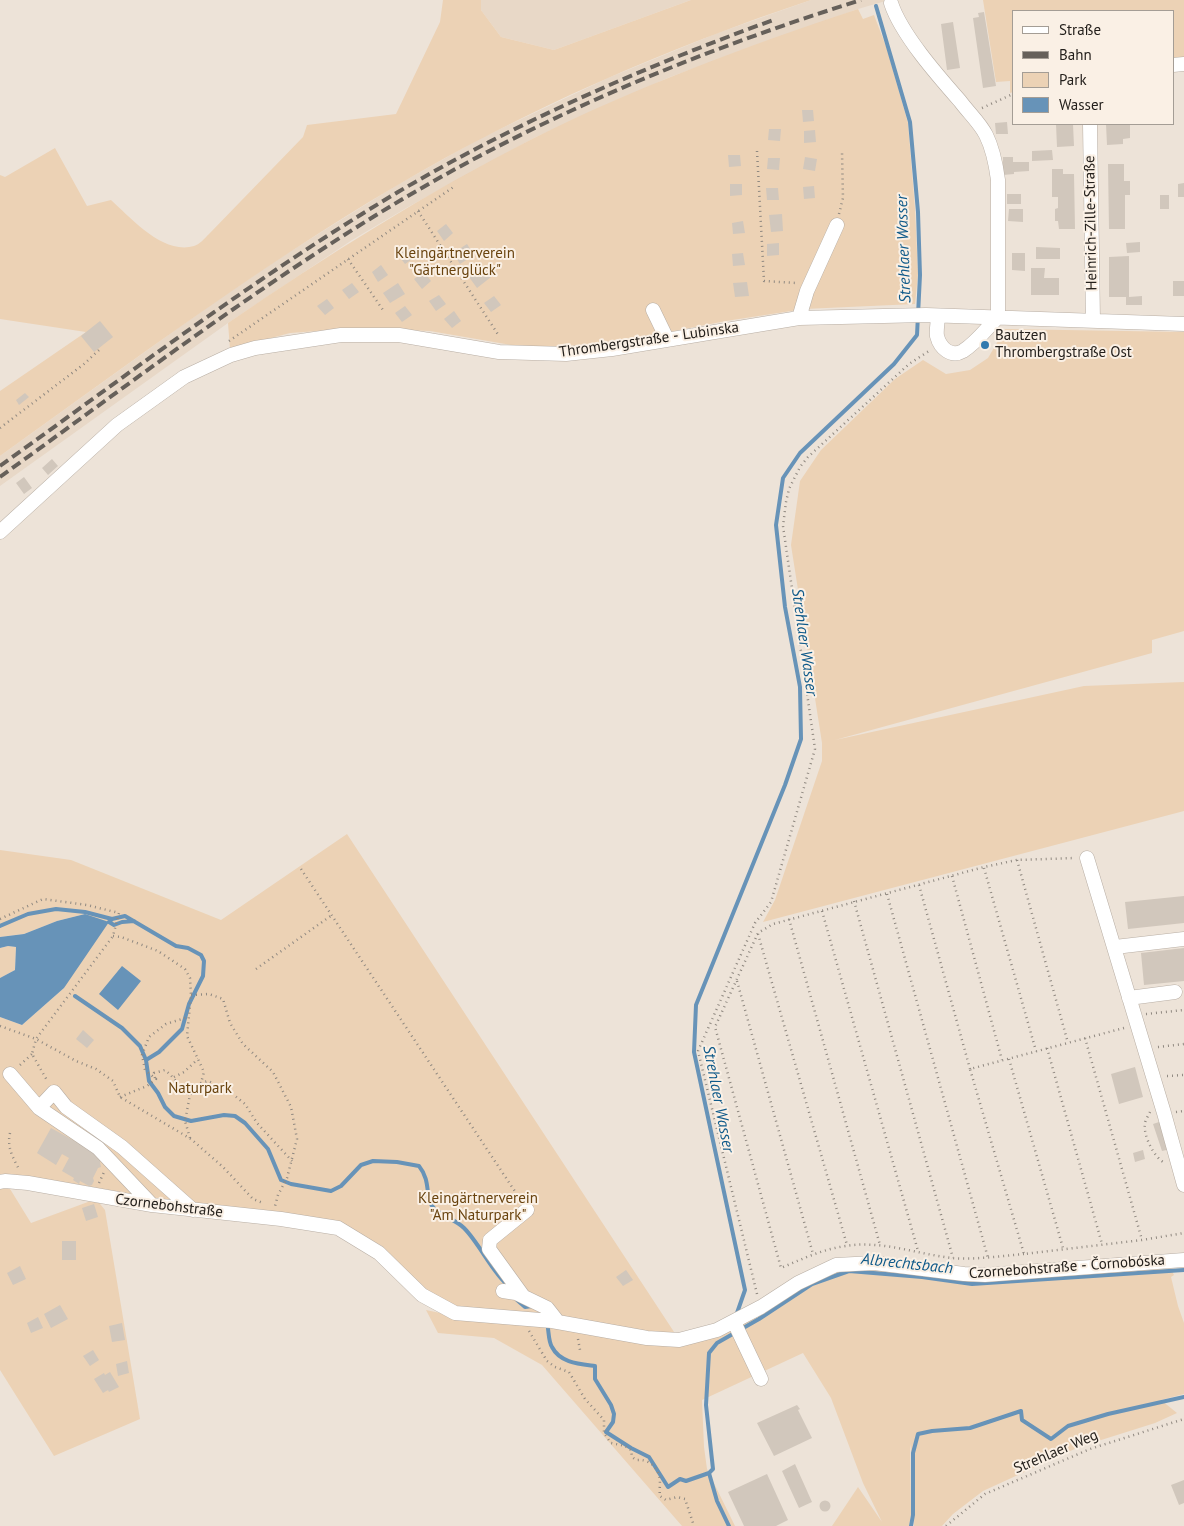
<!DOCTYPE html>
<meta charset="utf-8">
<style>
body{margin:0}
#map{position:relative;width:1184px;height:1526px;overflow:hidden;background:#ede3d8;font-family:"PT Sans",sans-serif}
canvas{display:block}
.legend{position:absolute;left:1012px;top:10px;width:162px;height:115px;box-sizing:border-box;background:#faf0e5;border:1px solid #a49d95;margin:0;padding:6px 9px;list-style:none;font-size:15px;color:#24201c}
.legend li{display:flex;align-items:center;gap:10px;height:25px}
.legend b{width:25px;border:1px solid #a49d95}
</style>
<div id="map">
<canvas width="1184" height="1526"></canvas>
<ul class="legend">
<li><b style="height:6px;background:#fff"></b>Straße</li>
<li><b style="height:6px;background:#66605a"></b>Bahn</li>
<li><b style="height:14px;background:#ecd2b5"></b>Park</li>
<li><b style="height:14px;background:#6793b8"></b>Wasser</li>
</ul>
</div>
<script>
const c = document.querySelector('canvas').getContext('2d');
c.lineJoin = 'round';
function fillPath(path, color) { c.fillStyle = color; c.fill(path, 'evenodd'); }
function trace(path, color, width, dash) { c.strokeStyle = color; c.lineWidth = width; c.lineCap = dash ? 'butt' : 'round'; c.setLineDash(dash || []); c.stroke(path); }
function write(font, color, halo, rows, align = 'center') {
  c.font = font + ' "PT Sans",sans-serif'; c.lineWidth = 4; c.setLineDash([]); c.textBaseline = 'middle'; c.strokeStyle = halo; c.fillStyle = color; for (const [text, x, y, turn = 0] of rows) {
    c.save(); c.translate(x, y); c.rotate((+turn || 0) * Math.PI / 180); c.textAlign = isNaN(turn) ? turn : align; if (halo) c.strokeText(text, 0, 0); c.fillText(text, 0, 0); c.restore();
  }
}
fillPath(new Path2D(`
 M481 0H691L554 50 501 37 481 10Z
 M811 0H889L858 9 670 77 534 138 408 207 352 240 228 323 0 486V456L213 303 278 259 397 185 481 138 608 78 715 34Z`), '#e8d8c7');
fillPath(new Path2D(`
 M443 0H481V10L501 37 554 50 691 0H811C667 48 527 109 396 186 258 267 130 363 0 456V391L86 332 0 319V175L5 177 55 148 87 206 111 200C131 218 163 255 194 246 199 245 205 238 209 234L303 137 307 125 396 114 440 22Z
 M983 0H1184V62L1173 64V11H1013V92L1010 93V81L996 82Z
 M858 9 863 19 874 15 887 49 908 123 915 209 918 274 915 304 804 309 726 321 596 346 546 351 430 331 358 328 290 333 230 349 228 323C326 256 426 193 532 139 636 87 747 46 858 9Z
 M1005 329 1184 332V631L1152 640V653L835 740 1084 686 1184 682V811L763 922 775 900 822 761V743L791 545 800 481 821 450 895 379 923 360 946 374 970 370 988 358Z
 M347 834 678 1338 457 1311 425 1291 382 1246 343 1225 195 1205 46 1179 9 1174 0 1177V1017L22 1025 64 988 85 914 57 921 24 934 0 937V850L71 860 221 920Z
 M8 946 16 947 15 970 0 978V948Z
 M7 1184 31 1223 96 1199 105 1210 140 1419 54 1456 0 1370V1186Z
 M838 1268 1108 1270 1171 1269 1174 1275 1171 1277 1178 1306 1184 1323V1394L1161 1400 1177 1413 1155 1423 1079 1447 983 1491 953 1514 942 1526H914L915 1473 910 1444 911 1515 909 1526H832L858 1487 882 1522 863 1483 831 1398 803 1353 702 1400 704 1447 707 1469 735 1526H682L542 1365 494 1338 438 1333 426 1310 454 1316 679 1343Z`), '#ecd2b5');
fillPath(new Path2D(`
 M85 914 109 922 64 988 22 1025 0 1017V978L15 970 16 947 8 946 0 948V937L24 934 57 921Z
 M122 966 141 981 118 1010 99 994Z`), '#6793b8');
trace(new Path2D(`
 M112 919 109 922 114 925 122 922 134 921
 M0 926 28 914 56 909 85 912 112 919 125 916 176 946 188 948 201 955 204 961 203 976 189 1004 182 1029 159 1052 146 1060
 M75 996 122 1028 140 1046 146 1060 149 1081 158 1093 165 1107 174 1116 191 1121 224 1115 235 1116 245 1123 268 1149 281 1180 291 1184 331 1191 341 1186 361 1165 373 1161 397 1162 419 1166C431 1181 425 1195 432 1206 439 1216 454 1218 464 1228 480 1244 493 1274 509 1286
 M517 1300 525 1307 532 1306
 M737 1313 745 1290 694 1052 696 1005 785 785 801 739 800 687 785 607 776 525 783 478 800 453 894 364 917 335 920 275 918 212 910 122 876 6
 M547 1323C549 1330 548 1341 552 1347 560 1363 580 1364 595 1366V1379L611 1405 614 1414 613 1422 606 1432 631 1448 649 1457 668 1487 680 1479 686 1481 709 1473
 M729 1526 717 1501 709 1473 713 1469 706 1405 709 1353 717 1343 759 1319 812 1284 849 1271 922 1277 972 1284 1184 1270
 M911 1526 913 1515V1453L918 1434 932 1431 970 1428 1021 1411 1022 1420 1051 1439 1068 1426 1108 1414 1184 1397`), '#6793b8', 4);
fillPath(new Path2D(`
 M984 12 996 86 983 88 973 18 979 17 978 13Z
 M953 22 960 68 947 70 941 24Z
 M802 110H813L814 121 803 122Z
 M1007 122 1008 134H996L995 123Z
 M1056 124H1073L1074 146 1057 147Z
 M1106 124H1130V138L1123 139V144L1107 145Z
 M769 129H781L780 141 768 140Z
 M815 130 816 142 804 143V131Z
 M1052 150 1053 160 1032 161V151Z
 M728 155H740L741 166 729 167Z
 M805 157 817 159 815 171 803 169Z
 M1003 157H1013V162H1029V171L1014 172V174L1003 175Z
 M768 158H780L779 170 767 169Z
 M1108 164H1124V181H1130V195H1125V229H1109Z
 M1052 169H1063V174H1074L1075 229H1059L1058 221H1055V209L1058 208V197H1052Z
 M1184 183V197H1178V184Z
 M730 184H742V195L730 196Z
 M814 186 815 198 804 199 803 187Z
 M766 188H778L779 200H767Z
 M1007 194H1021V204H1007Z
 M1160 195H1169V209H1160Z
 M1009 209H1023V222L1008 221Z
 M782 214 783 231 771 232 769 215Z
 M743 221 745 233 733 234 732 223Z
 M446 224 453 233 444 241 437 231Z
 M1140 242V252L1127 253 1126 243Z
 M779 243V255L767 256V244Z
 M467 244 474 255 460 264 453 253Z
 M1036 247 1060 248V259H1036Z
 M408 248 415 257 405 264 398 255Z
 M743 253 745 265 733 266 732 254Z
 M1012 253H1025V271L1012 270Z
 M1129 256V297L1142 296V305H1126V297H1109V257Z
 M381 265 388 275 378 282 372 272Z
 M483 266 491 277 477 288 469 277Z
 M1031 268H1045L1044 278H1059V295H1031Z
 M424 272 431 281 422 289 414 279Z
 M1173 281H1184V296H1173Z
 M747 282 749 296 735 297 733 283Z
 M352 283 359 292 349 299 342 290Z
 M398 283 405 294 390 303 383 293Z
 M439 295 446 304 436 311 429 301Z
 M494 296 501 305 491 312 484 303Z
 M327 299 334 308 325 315 317 306Z
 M405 306 412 315 402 322 395 313Z
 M454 311 461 321 452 328 444 319Z
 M100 321 113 337 94 352 81 336Z
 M25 393 29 397 19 405 16 400Z
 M52 459 58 466 48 475 42 468Z
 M24 477 32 488 24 494 16 483Z
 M1184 896V923L1128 929 1125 902Z
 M1184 948V981L1144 985 1141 953Z
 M83 1030 94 1040 87 1048 76 1039Z
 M1135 1067 1143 1097 1119 1104 1111 1074Z
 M1162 1121 1171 1149 1162 1151 1153 1124Z
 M51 1128 102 1156 100 1162 101 1167 98 1168 93 1178 94 1181 92 1185 89 1186 80 1181 79 1184 73 1180 74 1178 62 1171 69 1158 62 1154 56 1165 37 1153Z
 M1143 1150 1145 1159 1135 1162 1133 1153Z
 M94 1204 98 1217 86 1221 82 1208Z
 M62 1241H76V1260H62Z
 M20 1266 26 1279 13 1285 7 1273Z
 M626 1270 633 1280 623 1286 616 1277Z
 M60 1305 68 1319 51 1328 44 1314Z
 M38 1317 43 1328 31 1333 27 1323Z
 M122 1323 125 1340 112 1342 109 1326Z
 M93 1350 99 1360 90 1366 83 1356Z
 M127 1361 129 1373 118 1376 116 1364Z
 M110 1372 119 1387 109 1392 108 1390 103 1393 94 1379 104 1373 105 1375Z
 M797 1405 800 1409 798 1410 812 1438 774 1456 757 1423Z
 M795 1464 812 1502 799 1508 782 1471Z
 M767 1474 788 1520 776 1526H744L728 1492Z
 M1184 1480V1503L1179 1505 1171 1485Z
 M819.5 1506a5.5 5.5 0 1 1 11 0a5.5 5.5 0 1 1-11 0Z`), '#d1c7bc');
const minor = new Path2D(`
 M891 3C901 34 938 76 960 101 968 112 980 123 986 135 993 149 996 165 998 180V317
 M1173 65 1184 64
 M1090 124 1093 321
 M653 310 667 339
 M938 316C938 322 936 330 937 336 940 348 951 358 963 351 976 343 987 328 998 317
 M799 318 807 291 837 225
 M0 532 117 425 184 377 231 355 255 348 341 335H399L499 352 566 354 612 349 799 318 926 315 1184 324
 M1087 858 1164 1113 1184 1185
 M1115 947 1184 939
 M1129 998 1175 992
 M10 1074 39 1108 98 1148 152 1205
 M39 1108 54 1092 66 1107 122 1147 193 1210
 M0 1182 5 1181 28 1183 152 1205 281 1219 338 1228 379 1253 422 1295 455 1313 552 1321 647 1338 679 1340 717 1330 761 1307 798 1283 836 1265 874 1263 964 1274 985 1275 1184 1260
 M503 1291 516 1293 547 1308 558 1322
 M523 1296 489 1249 490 1240 527 1210
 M734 1322 761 1379`);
trace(minor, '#b8aea4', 15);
trace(new Path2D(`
 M982 108 1013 94
 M757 151 764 281 796 283
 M418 211 499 336
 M839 214 843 198 842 152
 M348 259 383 310
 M229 341 455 186
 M0 428 84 364 99 350
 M1017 860 1068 1043
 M984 868 1036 1051
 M301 869 520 1199
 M952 876 1002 1060
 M919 885 970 1069
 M887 894 988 1258
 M854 901 953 1258
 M822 911 918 1251
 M0 919 43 899 87 905 119 913 113 936 36 1039 32 1054 48 1082
 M789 919 880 1245
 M758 934 847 1245
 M113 936 121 937 158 951 185 969 190 978 191 995 187 1036 204 1072 201 1083
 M256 969 332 915
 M737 981 813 1254
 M191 995 209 994 223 999 230 1023 243 1044 273 1072 291 1107 297 1139 287 1178 278 1195 275 1206
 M1146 1014 1184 1010
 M0 1026 36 1039 76 1061 96 1069 113 1081 120 1097 191 1139 223 1167 253 1199 263 1203
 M1124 1028 970 1069 1024 1254 1142 1240 1184 1233
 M1085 1038 1142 1240
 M1158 1047 1184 1044
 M1047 1048 1102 1244
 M1009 1059 1063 1248
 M20 1065 32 1054
 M1167 1076 1184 1075
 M174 1077 184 1072 198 1059
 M155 1078 154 1073 165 1070C175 1078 180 1088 190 1095
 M120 1097 147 1086 156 1079 145 1070 142 1055 149 1037 166 1024 188 1017
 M1150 1112C1148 1116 1145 1121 1145 1124 1143 1136 1155 1159 1165 1163
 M1176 1112 1184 1111
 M10 1133C7 1146 12 1157 19 1169
 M190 1138 185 1121 190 1095 201 1083 208 1081 229 1091 245 1104 257 1123 292 1161
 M99 1183 104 1172
 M1024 1254C1000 1256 975 1260 952 1258 917 1254 881 1240 846 1246 823 1249 802 1259 781 1268L715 1027 758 933 773 924 984 867 1017 860 1075 858
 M757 1294 698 1051 755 923 771 902 815 749 783 526 786 502 789 489 800 467 808 457 909 364 929 351
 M529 1331 547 1361 555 1367 569 1372 585 1399 604 1420V1433L611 1443 625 1446 631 1450 632 1457 636 1460C647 1459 655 1464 659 1475 661 1481 659 1490 660 1496L666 1500 677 1497 685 1499 694 1526
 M578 1339 580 1350
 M946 1526 985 1494 1090 1449 1184 1419`), '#908981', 2.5, [1, 4]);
trace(minor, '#fff', 14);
trace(new Path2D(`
 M0 466C131 372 259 275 398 192 517 122 646 66 776 19
 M0 477C132 382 262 283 401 200 546 114 701 50 861 0`), '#66605a', 4, [10, 5]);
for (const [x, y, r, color] of [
 [985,345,5,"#337aae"]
]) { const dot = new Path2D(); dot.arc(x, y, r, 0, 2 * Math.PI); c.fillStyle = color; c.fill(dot); trace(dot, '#faf0e5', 2); }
write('15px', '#24201c', '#faf0e5', [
 ["Heinrich-Zille-Straße",1091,223,-91],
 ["Thrombergstraße - Lubinska",649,340,-8],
 ["Czornebohstraße",169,1206,7],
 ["Czornebohstraße - Čornobóska",1067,1267,-4],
 ["Strehlaer Weg",1056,1452,-23]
]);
write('15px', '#69430e', '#faf0e5', [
 ["Kleingärtnerverein",455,254],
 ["\"Gärtnerglück\"",455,271],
 ["Naturpark",200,1089],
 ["Kleingärtnerverein",478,1199],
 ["\"Am Naturpark\"",478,1216]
]);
write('15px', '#24201c', '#faf0e5', [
 ["Bautzen",995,336],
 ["Thrombergstraße Ost",995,353]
], 'left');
write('italic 16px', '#0e5989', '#faf0e5', [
 ["Strehlaer Wasser",904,249,-92],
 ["Strehlaer Wasser",804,642,82],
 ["Strehlaer Wasser",718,1099,79],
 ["Albrechtsbach",907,1264,6]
]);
</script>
